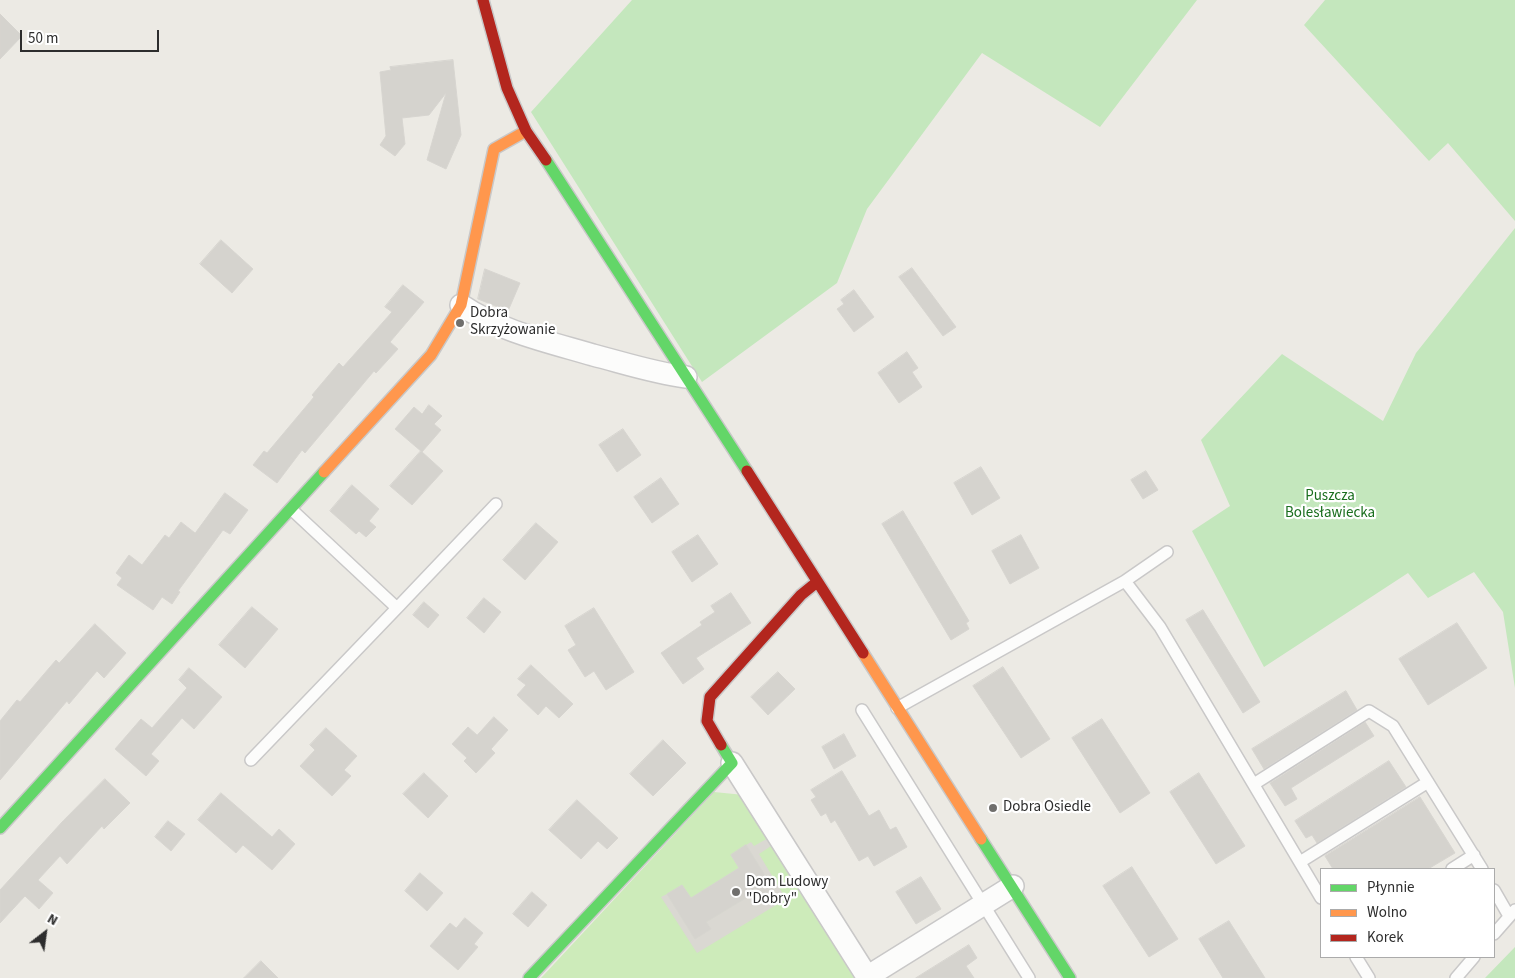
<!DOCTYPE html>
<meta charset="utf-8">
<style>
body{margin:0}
#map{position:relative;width:1515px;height:978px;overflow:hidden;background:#eceae4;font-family:"Source Sans 3",sans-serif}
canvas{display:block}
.legend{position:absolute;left:1320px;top:868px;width:175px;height:90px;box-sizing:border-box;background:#fff;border:1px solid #ababab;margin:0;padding:6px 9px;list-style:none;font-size:15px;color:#2d2d2d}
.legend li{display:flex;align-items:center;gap:10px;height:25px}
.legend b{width:25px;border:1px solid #ababab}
.north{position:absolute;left:20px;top:908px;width:50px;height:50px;-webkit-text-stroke:4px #fff;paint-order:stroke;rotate:30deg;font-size:14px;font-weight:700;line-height:20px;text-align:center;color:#2d2d2d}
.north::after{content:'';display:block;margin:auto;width:18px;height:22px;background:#2d2d2d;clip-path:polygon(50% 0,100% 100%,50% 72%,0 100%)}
.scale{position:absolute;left:20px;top:30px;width:139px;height:22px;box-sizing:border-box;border:2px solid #2d2d2d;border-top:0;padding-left:6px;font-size:15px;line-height:18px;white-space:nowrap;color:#2d2d2d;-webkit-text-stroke:4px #fff;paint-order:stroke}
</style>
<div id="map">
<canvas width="1515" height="978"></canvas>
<ul class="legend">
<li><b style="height:6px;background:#63d668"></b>Płynnie</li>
<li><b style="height:6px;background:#ff974d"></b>Wolno</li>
<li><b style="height:6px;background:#b3261e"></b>Korek</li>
</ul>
<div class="north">N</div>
<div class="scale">50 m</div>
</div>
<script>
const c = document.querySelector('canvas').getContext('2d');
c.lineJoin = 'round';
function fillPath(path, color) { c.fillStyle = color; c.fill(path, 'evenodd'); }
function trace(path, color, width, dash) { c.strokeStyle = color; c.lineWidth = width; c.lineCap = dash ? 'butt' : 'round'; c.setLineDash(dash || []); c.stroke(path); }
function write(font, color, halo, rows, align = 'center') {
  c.font = font + ' "Source Sans 3",sans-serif'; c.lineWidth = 4.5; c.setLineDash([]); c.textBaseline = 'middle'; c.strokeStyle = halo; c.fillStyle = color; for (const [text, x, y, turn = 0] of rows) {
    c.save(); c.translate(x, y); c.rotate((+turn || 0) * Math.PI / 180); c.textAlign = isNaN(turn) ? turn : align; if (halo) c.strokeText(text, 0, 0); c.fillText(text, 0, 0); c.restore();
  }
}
fillPath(new Path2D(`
 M632 0H1197L1100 127 982 53 867 209 837 283 702 382 531 112Z
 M1325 0H1515V221L1448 143 1429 161 1304 25Z
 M1515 228V688L1503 612 1474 572 1428 598 1408 573 1264 667 1192 531 1230 506 1201 440 1282 354 1383 421 1416 353Z
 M1515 947V978H1485Z`), '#c4e7bd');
fillPath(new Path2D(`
 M714 792 744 795 857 978H541Z`), '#cdebba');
fillPath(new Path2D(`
 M770 837 774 844 759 854 786 899 697 953 661 897 667 894 695 939 710 929 706 922 754 893 759 900 774 890 746 845 751 842 754 846Z`), '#dad8d2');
const building = new Path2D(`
 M0 14 22 36 0 59Z
 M453 60 461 135 446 169 427 160 446 93 429 115 402 118 405 144 395 156 380 145 386 136 380 72 391 70 390 67Z
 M221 240 253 269 232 293 200 264Z
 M912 268 956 327 943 336 899 277Z
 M485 269 520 283 508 311 478 299Z
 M403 285 424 302 390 342 398 349 376 373 374 371 305 453 302 450 277 483 253 465 264 451 267 453 314 397 312 395 339 363 343 367 392 312 385 307Z
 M854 290 874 317 854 332 837 309 844 304 841 300Z
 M907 352 918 368 912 372 922 387 899 403 878 373Z
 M429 405 442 416 434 424 441 430 422 452 395 429 414 407 422 414Z
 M623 429 641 455 617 472 599 445Z
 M421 451 443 471 412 505 390 486Z
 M981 467 1000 498 972 515 954 483Z
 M1146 471 1158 490 1143 499 1131 480Z
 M661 478 679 504 652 523 634 497Z
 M352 485 379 509 369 521 376 527 366 537 359 531 356 534 330 511Z
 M225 493 248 510 230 534 223 530 178 591 180 592 172 604 162 597 153 610 117 585 122 578 116 573 129 555 142 565 165 535 169 538 181 522 195 533Z
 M903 511 969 621 966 623 969 629 951 640 882 524Z
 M536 523 558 542 525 580 503 560Z
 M698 535 718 564 692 582 672 552Z
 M1021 535 1039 568 1010 584 992 551Z
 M731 593 751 623 696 658 704 669 683 684 661 653 702 625 700 622 715 612 711 606Z
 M484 598 501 612 484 633 467 618Z
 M424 602 439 615 428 628 413 615Z
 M252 607 278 629 245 668 219 645Z
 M594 608 634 672 606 690 594 671 585 677 568 650 576 645 565 626Z
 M1203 610 1260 702 1243 713 1186 620Z
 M1457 623 1487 668 1428 705 1399 659Z
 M95 624 126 653 104 678 97 671 69 704 67 701 0 780V721L17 700 20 702 56 660 59 663Z
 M531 665 573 704 559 718 546 706 538 715 517 695 526 685 518 679Z
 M1003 667 1050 739 1021 758 973 686Z
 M189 668 222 697 194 729 182 718 151 754 159 761 146 776 115 749 141 719 152 728 187 688 179 680Z
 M778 672 795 689 768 715 751 697Z
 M1346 691 1357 710 1264 769 1252 749Z
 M494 717 508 730 491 749 495 753 476 773 464 761 467 758 452 744 468 727 477 735Z
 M1102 719 1150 793 1120 813 1072 738Z
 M1365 722 1374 736 1291 788 1297 799 1285 806 1270 783Z
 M326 728 357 756 344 770 351 776 332 796 300 766 315 750 310 745Z
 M844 734 856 756 834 769 822 747Z
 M663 740 686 763 653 796 630 774Z
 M1389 761 1406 787 1317 843 1312 835 1306 838 1295 821Z
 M842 771 869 816 879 810 890 830 896 827 907 847 874 866 868 856 859 861 835 820 831 823 826 813 821 816 811 800 816 797 811 790Z
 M424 773 448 796 428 818 403 794Z
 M1199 773 1245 846 1216 864 1170 792Z
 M105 779 130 803 104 829 102 826 67 864 60 856 38 880 53 893 39 909 25 896 0 923V890L63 821Z
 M221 793 272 837 279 829 295 844 272 870 243 845 236 853 198 820Z
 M1420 797 1455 853 1428 869H1333L1325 856Z
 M577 800 618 838 607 849 598 841 581 859 549 830Z
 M168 821 185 834 171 851 155 837Z
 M746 845 774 890 759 900 754 893 706 922 711 929 695 939 667 894 682 885 691 898 739 868 731 855Z
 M1132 867 1178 939 1149 957 1103 886Z
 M420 873 443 893 427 911 405 891Z
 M921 877 941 909 916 924 896 892Z
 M532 892 547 905 528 927 513 914Z
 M465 918 483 933 474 944 478 947 458 970 430 946 450 923 456 928Z
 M1229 921 1265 978H1223L1199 939Z
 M969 945 977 958 966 966 974 978H916Z
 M261 961 278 978H244Z`);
fillPath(building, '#d5d3ce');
trace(building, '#d7d5d0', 1);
const lane = new Path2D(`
 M1125 581 1160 627 1321 898
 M397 608 496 504
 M897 708 1125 581 1167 552
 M862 710 1029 978
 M251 760 397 608 291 509
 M1254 784 1369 711 1393 726 1482 869
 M1300 862 1428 782
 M1452 869 1474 855
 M1494 890 1509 916
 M1494 934 1515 910
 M1356 957 1369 978
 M1456 978 1474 957`);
const street = new Path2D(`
 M461 305C499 331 549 342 593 355 624 363 654 373 686 377
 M732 763 868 978
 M867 977 1013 886`);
const fast = new Path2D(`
 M546 160 747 471
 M0 828 324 472
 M981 839 1070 978
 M529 978 732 763 721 745`);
const slow = new Path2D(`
 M324 472 431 355 461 305 494 149 526 131
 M863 653 981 839`);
const jam = new Path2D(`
 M483 0 507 88 526 131 546 160
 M747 471 863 653
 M721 745 707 721 710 697 801 595 817 582`);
trace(lane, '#c9c8c8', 14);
trace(street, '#c9c8c8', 24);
trace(fast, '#c9c8c8', 14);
trace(slow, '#c9c8c8', 14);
trace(jam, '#c9c8c8', 14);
trace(lane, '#fcfcfb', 11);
trace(street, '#fcfcfb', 21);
trace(fast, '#63d668', 11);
trace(slow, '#ff974d', 11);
trace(jam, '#b3261e', 11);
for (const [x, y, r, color] of [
 [460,323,5,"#706f6d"],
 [993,808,5,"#706f6d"],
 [736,892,5,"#706f6d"]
]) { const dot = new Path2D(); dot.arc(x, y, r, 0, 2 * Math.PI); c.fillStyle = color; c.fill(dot); trace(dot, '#fff', 2); }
write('15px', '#2d2d2d', '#fff', [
 ["Dobra",470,314],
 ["Skrzyżowanie",470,331],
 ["Dobra Osiedle",1003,808],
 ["Dom Ludowy",746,883],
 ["\"Dobry\"",746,900]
], 'left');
write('15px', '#1a6e1e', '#fff', [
 ["Puszcza",1330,497],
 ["Bolesławiecka",1330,514]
]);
</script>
